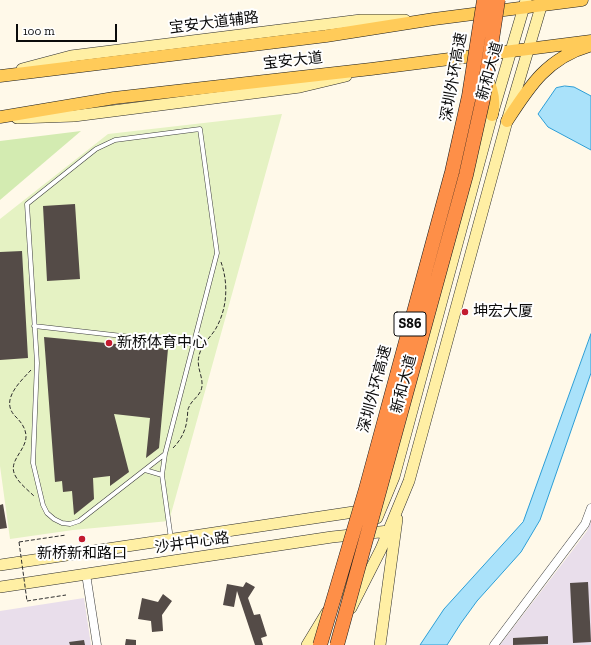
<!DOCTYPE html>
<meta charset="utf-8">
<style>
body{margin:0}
#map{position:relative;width:591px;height:645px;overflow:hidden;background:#fff9e9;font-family:"Zilla Slab",serif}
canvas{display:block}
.scale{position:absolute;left:16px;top:24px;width:101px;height:18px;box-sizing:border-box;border:2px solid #0b0b0b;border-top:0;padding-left:5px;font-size:12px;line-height:14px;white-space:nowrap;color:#0b0b0b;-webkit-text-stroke:3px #fff;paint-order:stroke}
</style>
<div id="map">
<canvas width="591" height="645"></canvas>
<div class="scale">100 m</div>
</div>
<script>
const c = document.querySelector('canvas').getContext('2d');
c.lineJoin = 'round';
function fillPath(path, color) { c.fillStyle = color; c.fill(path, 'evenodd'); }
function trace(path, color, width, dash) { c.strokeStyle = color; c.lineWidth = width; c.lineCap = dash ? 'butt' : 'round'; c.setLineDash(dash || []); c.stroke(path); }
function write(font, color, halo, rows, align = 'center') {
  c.font = font + ' "Zilla Slab","Noto Sans SC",serif'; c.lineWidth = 4; c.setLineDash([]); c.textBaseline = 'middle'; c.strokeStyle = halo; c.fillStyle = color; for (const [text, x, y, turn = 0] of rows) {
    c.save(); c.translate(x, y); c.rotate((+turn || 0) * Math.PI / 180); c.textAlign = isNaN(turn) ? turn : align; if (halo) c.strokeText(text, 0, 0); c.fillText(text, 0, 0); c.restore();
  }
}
fillPath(new Path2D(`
 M591 521V645H500L575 547 587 531Z
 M84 598 91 645H0V611Z`), '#e9deeb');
fillPath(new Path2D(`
 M81 131 0 200V141Z`), '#d3ebb1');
fillPath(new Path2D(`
 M282 114 169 521 73 530 10 539 0 466V219L108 134Z`), '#e5f2c3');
const water = new Path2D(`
 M565 86 574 87 591 96V150L548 127 538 114 556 88Z
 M591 334V373L540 520 521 552 477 601 461 623 447 645H420L444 609 523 522Z`);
fillPath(water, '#aae2fa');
trace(water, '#2d9ed6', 1);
fillPath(new Path2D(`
 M75 204 80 279 47 281 43 206Z
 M22 251 28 358 0 360V252Z
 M44 337 168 349 159 448 146 458 150 418 114 414 129 472 110 486V476L93 478 94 499 74 515 72 491 63 492 62 481 55 482Z
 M3 504 7 528 0 529V505Z
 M246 582 255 587 248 598 254 615 260 614 267 636 261 638 263 645H255L237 591 234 607 223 605 227 584 243 587Z
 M588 582 591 642 573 643 570 583Z
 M163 594 172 601 162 615 163 631 152 632 151 621 138 619 142 598 158 602Z
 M548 636V644L513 645V638Z
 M126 639 136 640V645H125Z
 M84 640 85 645H70L69 642Z`), '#544b47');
const lane = new Path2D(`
 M200 129 217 253 165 454 79 521 70 524 62 523 54 519 47 513 43 505 33 463 37 363 27 204 96 149 115 140Z
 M34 326 193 344
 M165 454 162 475 171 539
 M145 470 162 475`);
const street = new Path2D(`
 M86 574 97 645
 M494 645 585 524 591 508`);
const secondary = new Path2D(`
 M22 69 71 56 361 20H405
 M17 118 74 116 300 87 346 76
 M377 518 394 477 492 115 526 0
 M0 565 367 510
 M0 587 332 537 389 531
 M340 591 356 561
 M351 608 381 549 409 481 507 121 543 0
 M307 645 327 612
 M380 645 397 519`);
const primary = new Path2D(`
 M0 76 326 36 434 19 582 0
 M485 76C493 89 495 101 492 115
 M0 117 114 98 371 69 591 41
 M507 121C529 87 547 58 589 46`);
trace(lane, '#3e3e3e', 5);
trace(street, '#3e3e3e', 9);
trace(secondary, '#2d2d2d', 12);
trace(primary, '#1c1c1c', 13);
trace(new Path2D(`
 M31 370C20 382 0 400 15 416 21 422 25 427 26 435 27 451 6 461 16 477 20 484 29 491 35 497
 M173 448C181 440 186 430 187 419 188 415 187 410 189 407 192 399 201 396 202 386 203 376 196 367 199 356 201 345 209 339 215 330 227 310 229 285 221 262
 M19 542 66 535
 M27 601 66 595`), '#2d2d2d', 1, [4, 2]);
trace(lane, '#fff', 4);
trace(street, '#fff', 8);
trace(secondary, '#ffefa4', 11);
trace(primary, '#ffcb59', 12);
const highwayBridge = new Path2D(`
 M320 645 366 489 452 172 469 96 484 0
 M337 645 466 175 483 99 498 0`);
trace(highwayBridge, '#1c1c1c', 15, []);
trace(new Path2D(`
 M19 542 27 601`), '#2d2d2d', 1, [4, 2]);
trace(highwayBridge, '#fe8f48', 14);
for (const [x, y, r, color] of [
 [465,312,4,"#c31b2f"],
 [109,343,4,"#c31b2f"],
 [82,539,4,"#c31b2f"]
]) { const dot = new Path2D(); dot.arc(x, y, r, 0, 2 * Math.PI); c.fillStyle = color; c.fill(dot); trace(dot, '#fff', 1.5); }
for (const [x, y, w] of [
 [410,324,32]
]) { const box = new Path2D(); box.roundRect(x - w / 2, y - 12, w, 24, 3); c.fillStyle = '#fff'; c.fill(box); trace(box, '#0b0b0b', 1); }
write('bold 14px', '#0b0b0b', null, [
 ["S86",410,324]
]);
write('15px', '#0b0b0b', '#fff', [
 ["宝安大道辅路",214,23,-7],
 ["宝安大道",293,61,-6],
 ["新和大道",490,71,-74],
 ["深圳外环高速",454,77,-80],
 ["新和大道",404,384,-75],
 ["深圳外环高速",375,389,-75],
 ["沙井中心路",192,543,-8]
]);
write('15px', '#0b0b0b', '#fff', [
 ["坤宏大厦",473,312],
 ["新桥体育中心",117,343],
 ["新桥新和路口",82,554,"center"]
], 'left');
</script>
